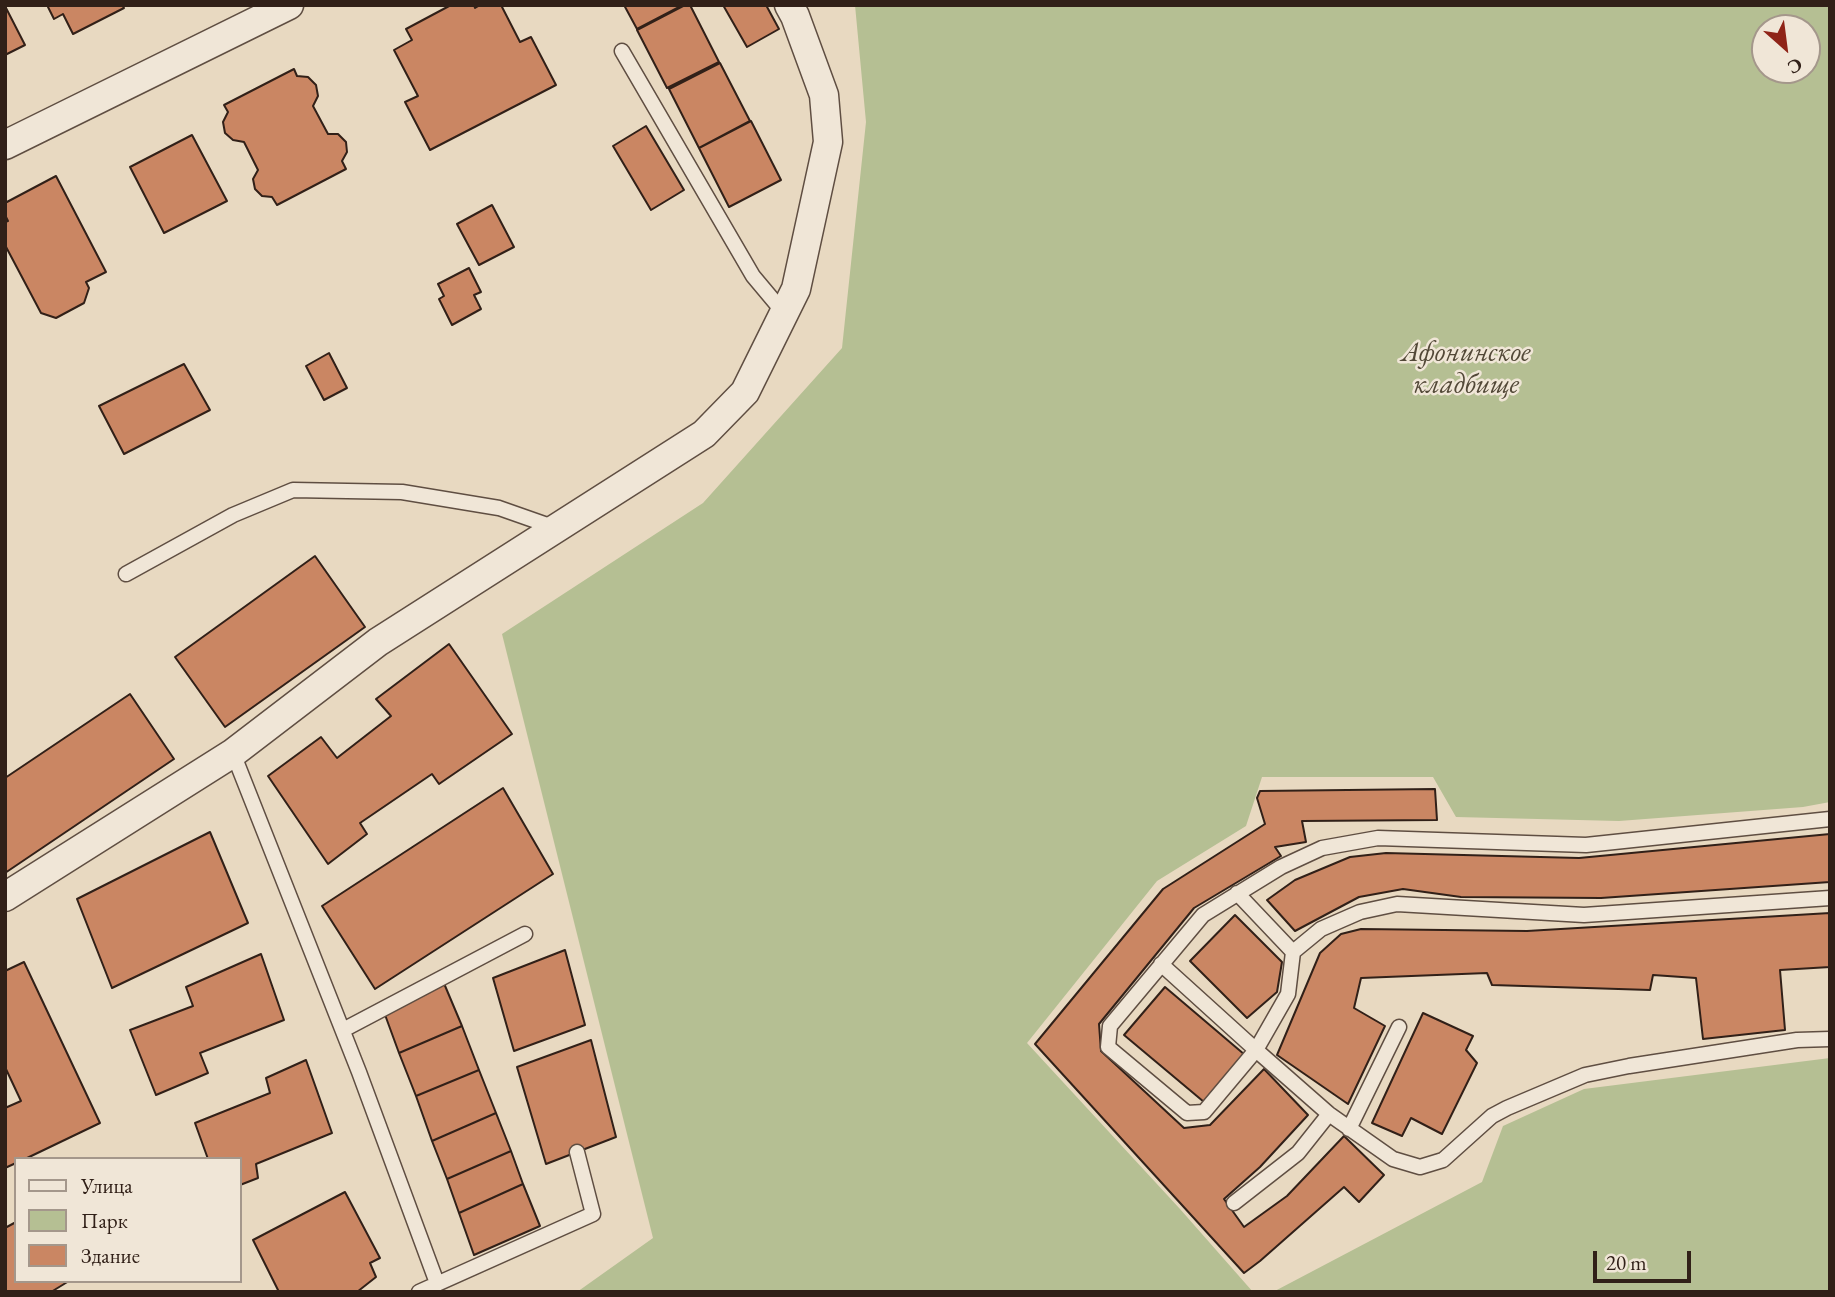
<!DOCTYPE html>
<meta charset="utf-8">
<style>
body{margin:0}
#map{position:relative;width:1835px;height:1297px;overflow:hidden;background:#e8d9c1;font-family:"EB Garamond",serif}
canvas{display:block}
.frame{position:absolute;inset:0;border:7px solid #312018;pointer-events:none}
.legend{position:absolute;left:14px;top:1157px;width:228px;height:126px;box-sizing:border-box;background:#f0e6d7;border:2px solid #a4978b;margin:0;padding:9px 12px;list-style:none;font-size:21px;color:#312018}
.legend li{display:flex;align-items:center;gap:14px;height:35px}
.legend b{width:35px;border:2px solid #a4978b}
.north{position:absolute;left:1751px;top:14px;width:70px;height:70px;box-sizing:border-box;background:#f0e6d7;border:2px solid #a4978b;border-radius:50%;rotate:152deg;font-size:19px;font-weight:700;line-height:28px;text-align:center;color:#312018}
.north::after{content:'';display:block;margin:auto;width:24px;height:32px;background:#8f2418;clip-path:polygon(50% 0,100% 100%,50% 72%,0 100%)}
.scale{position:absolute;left:1593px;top:1251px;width:98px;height:32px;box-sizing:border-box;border:4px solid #312018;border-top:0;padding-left:9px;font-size:21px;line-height:24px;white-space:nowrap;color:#312018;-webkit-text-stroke:5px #f0e6d7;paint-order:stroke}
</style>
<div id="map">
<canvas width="1835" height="1297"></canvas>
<div class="frame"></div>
<ul class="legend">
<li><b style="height:9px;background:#f0e6d7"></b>Улица</li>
<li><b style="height:19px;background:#b5bf93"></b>Парк</li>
<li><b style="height:19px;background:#ca8663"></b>Здание</li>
</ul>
<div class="north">С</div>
<div class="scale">20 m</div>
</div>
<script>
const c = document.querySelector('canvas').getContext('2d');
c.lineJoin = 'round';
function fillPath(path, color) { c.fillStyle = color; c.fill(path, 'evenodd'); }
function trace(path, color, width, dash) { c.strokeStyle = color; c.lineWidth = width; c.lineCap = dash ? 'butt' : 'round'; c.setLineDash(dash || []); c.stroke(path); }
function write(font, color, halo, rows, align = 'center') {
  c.font = font + ' "EB Garamond",serif'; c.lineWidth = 5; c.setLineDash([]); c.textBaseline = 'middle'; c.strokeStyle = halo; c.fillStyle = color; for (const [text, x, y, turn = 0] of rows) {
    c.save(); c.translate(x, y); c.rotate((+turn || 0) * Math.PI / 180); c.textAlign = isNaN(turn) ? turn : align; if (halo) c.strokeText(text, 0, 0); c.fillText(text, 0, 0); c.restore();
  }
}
fillPath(new Path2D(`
 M855 5H1830V802L1803 807 1619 821 1456 817 1433 777H1262L1246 826 1157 881 1027 1043 1180 1209 1253 1292H577L653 1238 502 634 703 503 842 348 866 122ZM1765 28H1807V70H1765Z
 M1830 1058V1292H1273L1482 1182 1503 1126 1584 1089Z`), '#b5bf93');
const building = new Path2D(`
 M47 5H122L124 8 73 34 63 14 54 19Z
 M451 5H474L475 8 480 5H501L520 42 531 37 556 85 430 150 405 102 418 96 394 50 412 40 406 29Z
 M624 5H683L637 29Z
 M685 5H690L719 62 667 88 637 30Z
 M723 5H766L779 29 747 47Z
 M5 6 25 45 5 55Z
 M720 63 750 121 699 148 669 89Z
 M294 69 297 76 308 77 316 85 318 96 313 106 328 134H338L346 142 347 152 342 161 346 169 277 205 272 197 262 196 255 189 253 179 258 170 244 142 233 140 225 133 223 122 228 112 224 105Z
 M751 121 781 180 729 207 699 148Z
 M646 126 684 190 651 210 613 146Z
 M192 135 227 201 164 233 130 167Z
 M56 176 106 272 86 282 89 288 84 303 56 318 41 313 5 245V222L8 221 5 215V203Z
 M492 205 514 247 479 265 457 224Z
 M469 268 481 292 474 295 481 309 452 325 439 299 444 296 438 284Z
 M329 353 347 388 324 400 306 366Z
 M184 364 210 410 124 454 99 406Z
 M315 556 365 627 225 727 175 657Z
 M449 644 512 734 439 784 432 774 360 823 367 834 328 864 268 776 321 737 337 758 391 716 376 699Z
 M130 694 174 759 5 873V778Z
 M503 788 553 874 375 989 322 906Z
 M1435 789 1437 820 1302 821 1306 842 1275 847 1281 856 1194 908 1099 1024 1101 1051 1184 1128 1210 1125 1264 1069 1308 1115 1260 1167 1224 1199 1244 1227 1287 1196 1344 1136 1384 1175 1359 1202 1344 1187 1260 1261 1244 1273 1035 1044 1163 889 1265 824 1257 798 1260 791Z
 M210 832 248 923 112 988 77 899Z
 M1830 834V882L1601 898 1461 897 1403 889 1359 897 1295 931 1267 900 1295 880 1350 857 1386 853 1579 858Z
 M1830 913V967L1780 970 1785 1030 1703 1039 1696 978 1653 975 1650 990 1492 985 1487 973 1361 978 1354 1008 1385 1026 1348 1104 1277 1055 1320 953 1341 934 1361 929 1527 931Z
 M1235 915 1282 962 1277 992 1247 1018 1190 961Z
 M565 950 585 1025 514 1051 493 978Z
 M261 954 284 1020 200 1053 208 1073 156 1095 130 1030 193 1006 186 987Z
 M24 962 100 1123 25 1159H16V1163L5 1168V1108L21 1101 5 1067V971Z
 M443 981 462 1026 399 1053 384 1012Z
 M1165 987 1245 1055 1204 1102 1124 1035Z
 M1423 1013 1473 1036 1466 1050 1477 1063 1442 1134 1411 1118 1402 1136 1372 1123Z
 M462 1026 479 1070 416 1096 399 1053Z
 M591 1040 616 1137 546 1164 517 1067Z
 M306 1060 332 1133 256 1164 258 1178 240 1185V1159H208L195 1123 270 1093 266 1078Z
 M479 1070 496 1113 432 1141 416 1096Z
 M496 1113 511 1151 447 1179 432 1141Z
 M511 1151 523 1184 459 1213 447 1179Z
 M523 1184 540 1226 474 1255 459 1213Z
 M345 1192 380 1258 370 1263 376 1277 357 1292H279L253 1240Z
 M16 1222V1281H69L51 1292H5V1228Z`);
fillPath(building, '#ca8663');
trace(building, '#312018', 2);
const service = new Path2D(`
 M622 51 753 276 784 313
 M126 574 233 515 293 490 402 492 499 508 556 528
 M233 753 359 1072 437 1283
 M1237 893 1293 952
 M1830 898 1584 915 1397 904 1360 912 1321 929 1293 952 1288 994 1256 1050 1329 1114 1393 1159 1420 1167 1443 1160 1492 1116 1507 1108 1585 1075 1629 1066 1797 1040 1830 1039
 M1161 964 1256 1050 1204 1112 1187 1113 1108 1047 1110 1026 1203 915 1281 867 1322 848 1378 838 1586 845 1830 819
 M343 1030 525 934
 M1349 1129 1399 1027
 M1234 1203 1298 1153 1329 1114
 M419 1292 593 1214 577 1152`);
const minor = new Path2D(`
 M5 145 289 5
 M5 897 233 753 378 642 704 434 745 392 796 289 828 142 824 95 795 16 789 5`);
trace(service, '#5f4e42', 17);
trace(minor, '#5f4e42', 31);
trace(service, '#f0e6d7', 14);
trace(minor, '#f0e6d7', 28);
write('italic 28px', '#524837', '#f0e6d7', [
 ["Афонинское",1466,353],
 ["кладбище",1466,385]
]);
</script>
